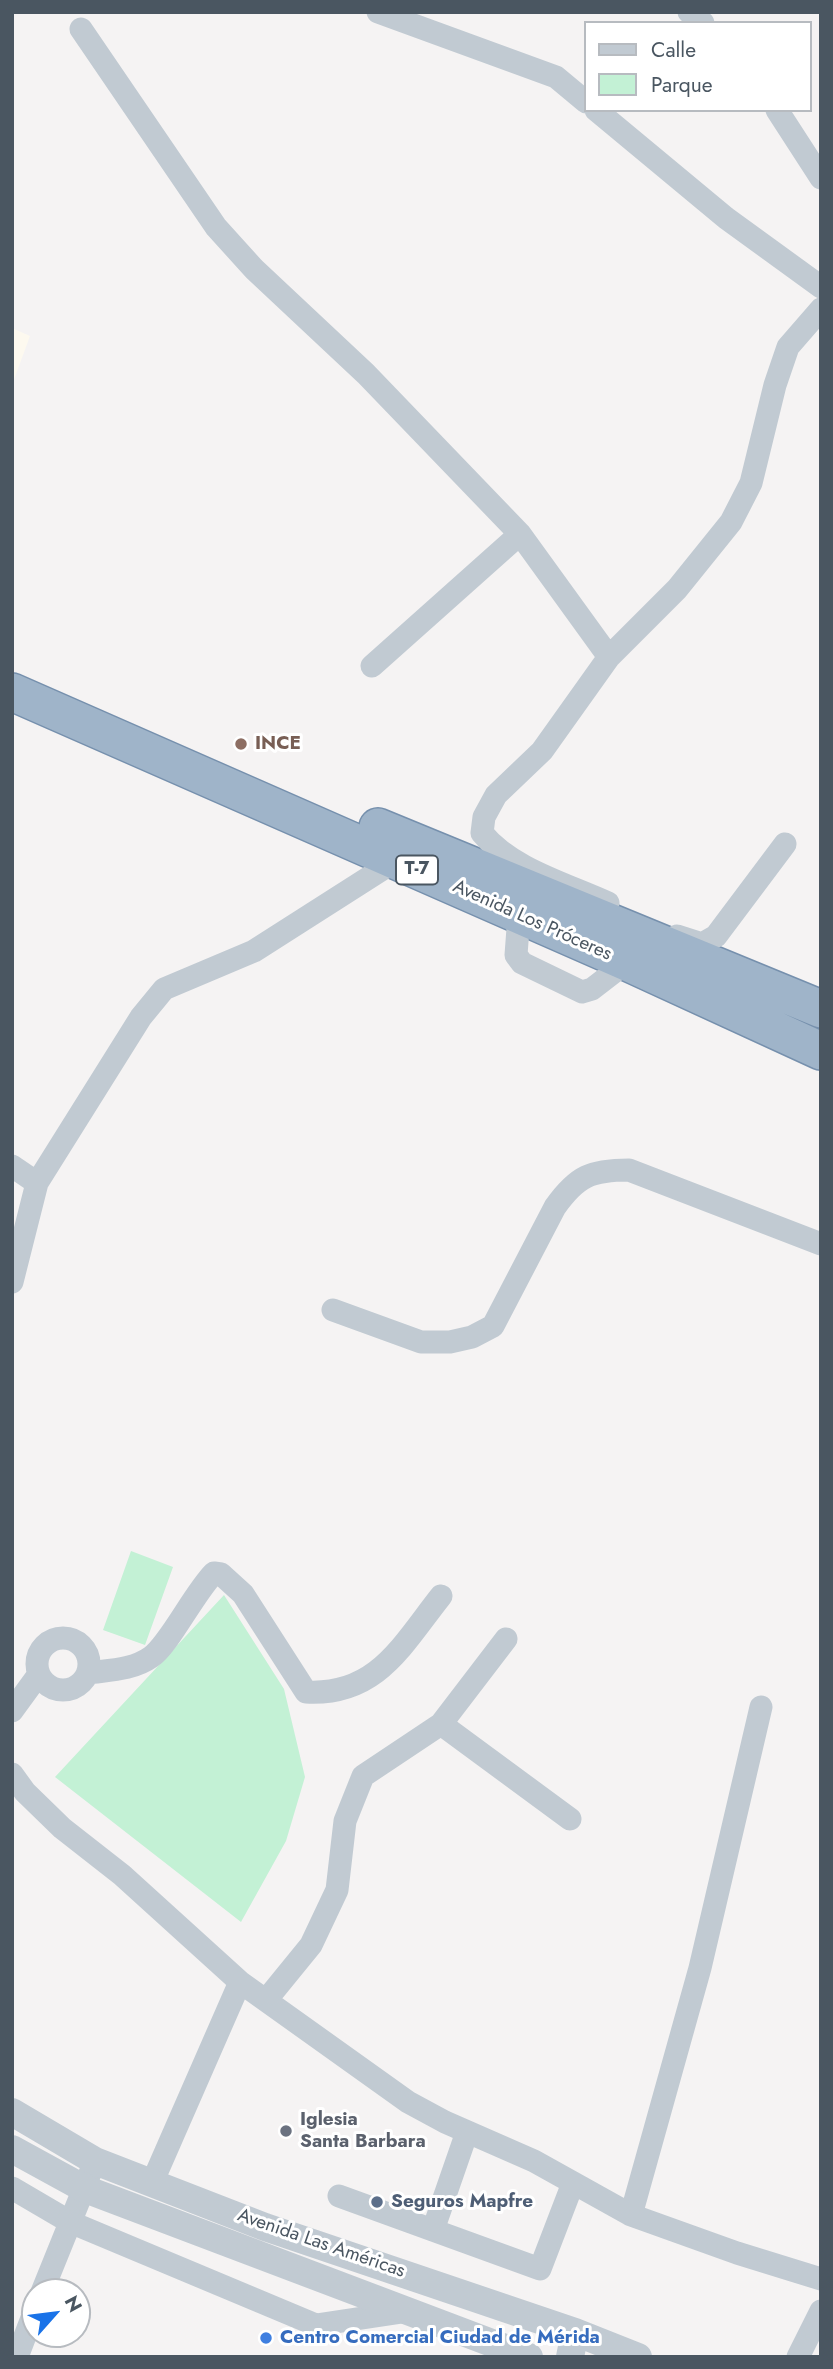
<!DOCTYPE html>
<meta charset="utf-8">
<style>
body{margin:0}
#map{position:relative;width:833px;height:2369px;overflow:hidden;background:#f5f3f3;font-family:Jost,sans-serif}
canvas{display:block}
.frame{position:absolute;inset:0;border:14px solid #4a5661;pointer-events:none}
.legend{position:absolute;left:584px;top:21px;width:228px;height:91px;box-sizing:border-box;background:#fff;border:2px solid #b7bbc0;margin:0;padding:9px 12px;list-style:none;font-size:21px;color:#4a5661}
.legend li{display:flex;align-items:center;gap:14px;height:35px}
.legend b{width:35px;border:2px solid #b7bbc0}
.north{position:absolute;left:21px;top:2278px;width:70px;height:70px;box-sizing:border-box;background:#fff;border:2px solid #b7bbc0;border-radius:50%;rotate:62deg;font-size:19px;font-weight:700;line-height:28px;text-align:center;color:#4a5661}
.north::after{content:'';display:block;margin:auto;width:24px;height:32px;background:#1a73e8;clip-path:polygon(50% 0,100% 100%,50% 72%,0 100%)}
</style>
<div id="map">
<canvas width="833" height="2369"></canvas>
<div class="frame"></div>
<ul class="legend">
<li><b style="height:9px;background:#c1cad2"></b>Calle</li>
<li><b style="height:19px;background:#c3f1d5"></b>Parque</li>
</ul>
<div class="north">N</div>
</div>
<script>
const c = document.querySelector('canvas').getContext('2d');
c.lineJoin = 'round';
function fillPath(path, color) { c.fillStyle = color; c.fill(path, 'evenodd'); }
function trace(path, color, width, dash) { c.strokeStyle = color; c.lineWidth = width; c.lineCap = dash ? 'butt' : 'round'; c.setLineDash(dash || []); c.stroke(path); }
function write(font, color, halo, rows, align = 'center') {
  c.font = font + ' Jost,sans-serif'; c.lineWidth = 6; c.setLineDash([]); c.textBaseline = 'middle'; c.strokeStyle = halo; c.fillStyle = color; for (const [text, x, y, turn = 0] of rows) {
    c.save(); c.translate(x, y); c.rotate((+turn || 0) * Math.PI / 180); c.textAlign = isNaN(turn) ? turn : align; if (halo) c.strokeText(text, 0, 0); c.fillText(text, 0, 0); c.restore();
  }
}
fillPath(new Path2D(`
 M12 328 30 336 12 385Z`), '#fdf9ef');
fillPath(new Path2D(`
 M131 1551 173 1567 145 1645 103 1630Z
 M224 1595 284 1689 305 1777 286 1841 241 1922 55 1777Z`), '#c3f1d5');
const trunk = new Path2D(`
 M12 692 627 962 821 1051
 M378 827 821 1009`);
trace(trunk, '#7690ad', 40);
trace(new Path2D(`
 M378 12 556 77 586 102
 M689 12 703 23
 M81 29 216 227 254 269 366 374 520 534 609 657
 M596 110 726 218 821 287
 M777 110 821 178
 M372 666 520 534
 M608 903C567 884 511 869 482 833L484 817 496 795 542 751 609 657 677 589 731 522 751 483 775 385 788 347 821 309
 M519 915 516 955 522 963 582 992 592 989 627 962
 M677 936 702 944 716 936 785 844
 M12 1166 37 1183
 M12 1282 37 1183 141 1017 164 989 254 951 395 861
 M333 1310 421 1342H450L472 1337 493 1326 555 1207C577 1176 591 1170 629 1170L821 1244
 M37 1664a26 26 0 1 1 52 0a26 26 0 1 1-52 0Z
 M88 1673C109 1670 133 1670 151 1657 169 1645 194 1593 214 1573L221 1574 243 1594 306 1692C377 1696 402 1645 441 1596
 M12 1711 39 1674
 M441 1724 570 1819
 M12 1774 25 1792 62 1828 122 1875 240 1982 408 2102 445 2122 534 2161 631 2215 737 2253 821 2279
 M267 1999 311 1945 337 1890 345 1821 363 1776 441 1724 506 1639
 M152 2183 240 1982
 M12 2188 70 2222 316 2325 409 2311
 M339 2196 540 2269 573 2183
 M631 2215 700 1968 761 1707
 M433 2230 467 2132
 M42 2292 95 2161
 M17 2357 35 2310
 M798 2357 821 2311`), '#c1cad2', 23);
trace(new Path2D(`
 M12 2112 95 2161 265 2227 575 2332 638 2357
 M12 2149 85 2189 529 2357
 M570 2357 575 2332`), '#c1cad2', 28);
trace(trunk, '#9fb4c9', 37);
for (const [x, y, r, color] of [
 [241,744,7,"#8d6e63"],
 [286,2131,7,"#6b7280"],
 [377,2202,7,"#5c6f8a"],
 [266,2338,7,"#3f7fe0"]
]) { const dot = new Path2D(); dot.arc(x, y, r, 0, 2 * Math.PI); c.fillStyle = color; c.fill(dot); trace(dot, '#fff', 2.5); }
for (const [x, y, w] of [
 [417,870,42]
]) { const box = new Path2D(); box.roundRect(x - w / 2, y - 14.5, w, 29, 5); c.fillStyle = '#fff'; c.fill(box); trace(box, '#4a5661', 2); }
write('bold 18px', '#4a5661', null, [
 ["T-7",417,870]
]);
write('bold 19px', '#785e54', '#fff', [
 ["INCE",255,744]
], 'left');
write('19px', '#4a5661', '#fff', [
 ["Avenida Los Próceres",532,921,24],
 ["Avenida Las Américas",321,2244,19]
]);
write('bold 19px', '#5b616d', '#fff', [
 ["Iglesia",300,2120],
 ["Santa Barbara",300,2142]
], 'left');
write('bold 19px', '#4e5e75', '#fff', [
 ["Seguros Mapfre",391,2202]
], 'left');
write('bold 19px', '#366cbe', '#fff', [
 ["Centro Comercial Ciudad de Mérida",280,2338]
], 'left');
</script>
